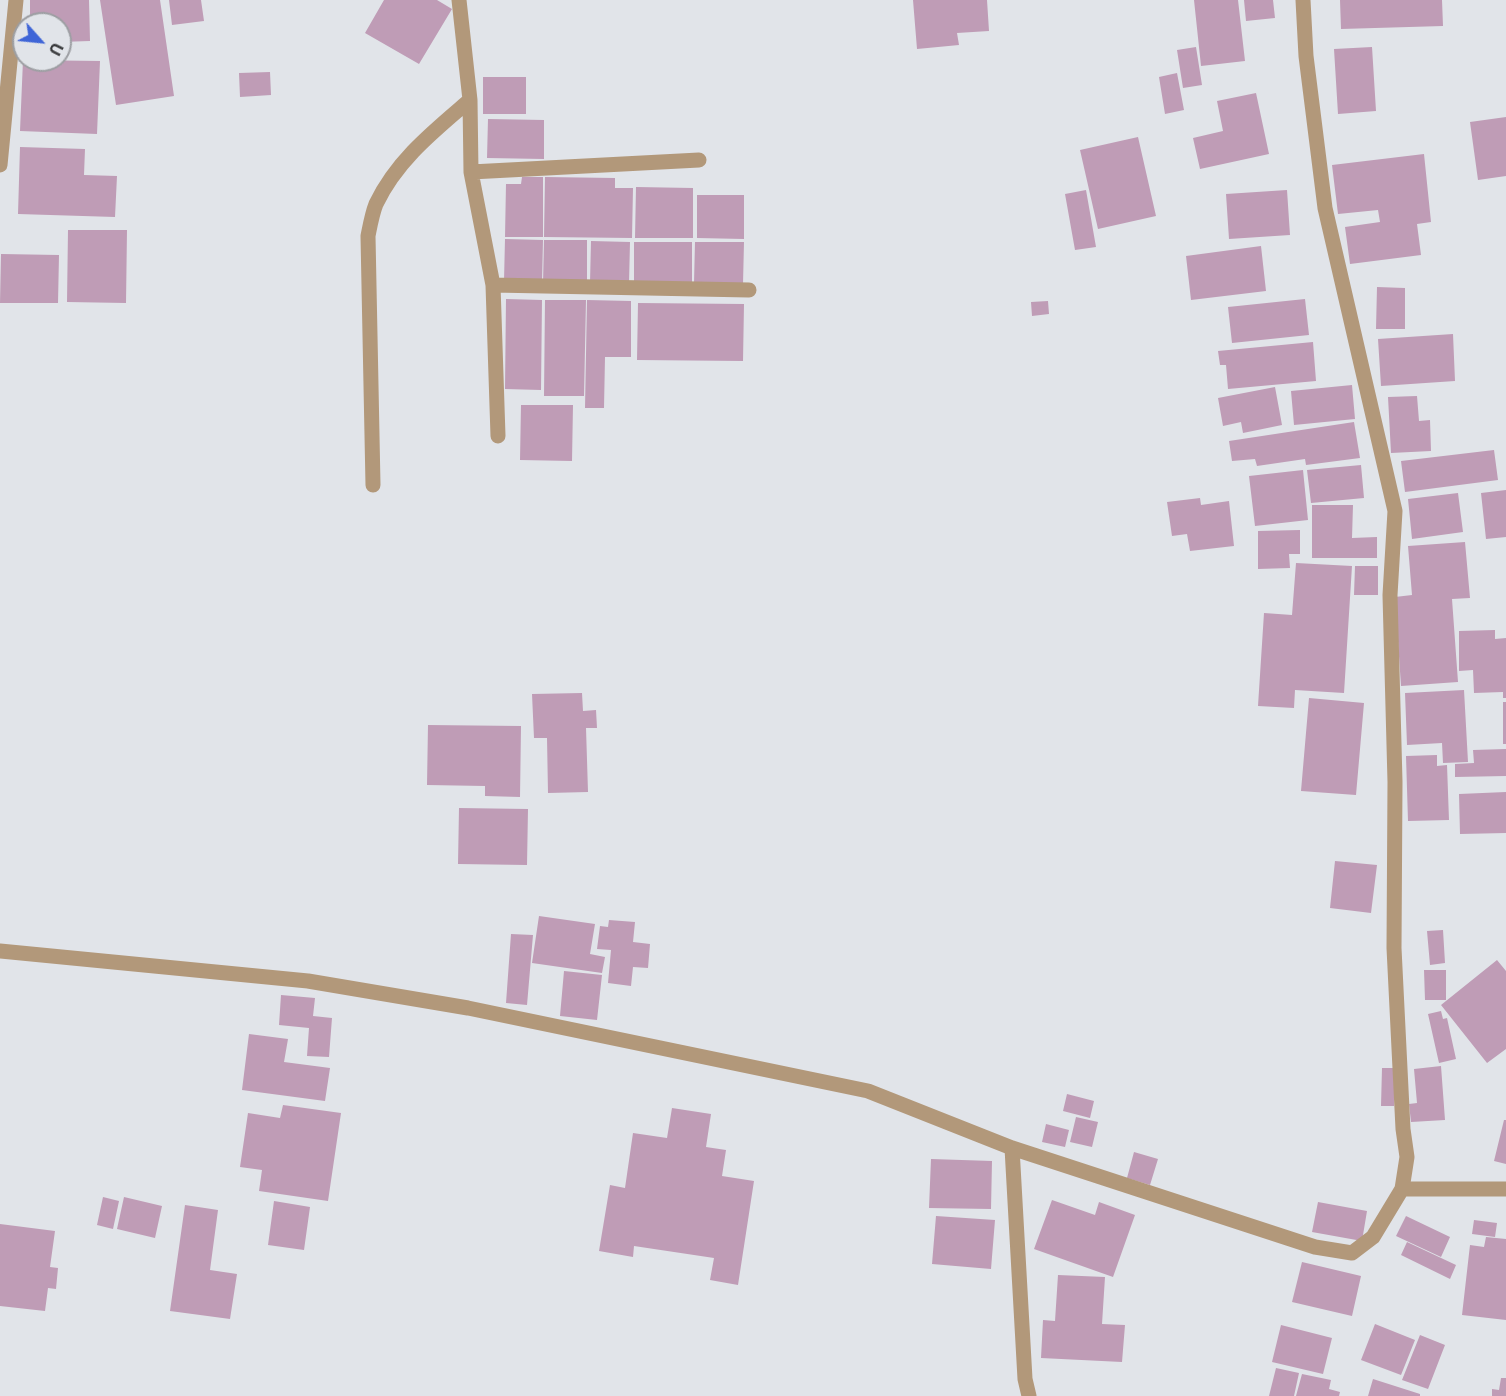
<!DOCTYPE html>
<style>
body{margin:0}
#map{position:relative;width:1506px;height:1396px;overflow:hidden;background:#e1e4e9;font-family:"Open Sans",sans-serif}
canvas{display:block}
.north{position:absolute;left:12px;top:12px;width:60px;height:60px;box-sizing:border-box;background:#e1e4e9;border:2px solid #9c9ea2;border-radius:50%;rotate:117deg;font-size:16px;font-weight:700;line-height:24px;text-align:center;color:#353638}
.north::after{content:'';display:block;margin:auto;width:21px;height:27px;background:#3f65d7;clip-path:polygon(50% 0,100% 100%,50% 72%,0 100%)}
</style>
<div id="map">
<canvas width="1506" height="1396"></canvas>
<div class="north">U</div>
</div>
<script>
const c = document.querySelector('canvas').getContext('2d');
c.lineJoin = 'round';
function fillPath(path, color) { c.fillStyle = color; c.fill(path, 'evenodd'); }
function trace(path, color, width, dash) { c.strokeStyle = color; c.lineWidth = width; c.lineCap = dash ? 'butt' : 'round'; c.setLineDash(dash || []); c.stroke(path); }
fillPath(new Path2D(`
 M30 0H89L90 41 60 42V24H30Z
 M100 0H160L174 96 116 105Z
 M169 0H201L204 21 172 25Z
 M384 0H437L452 9 419 64 365 33Z
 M913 0H987L989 31 957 33 959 45 917 49Z
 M1194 0H1238L1245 61 1201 66Z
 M1244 0H1273L1275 18 1246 21Z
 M1340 0H1442L1443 26 1341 29Z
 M1196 47 1202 85 1183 88 1177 50Z
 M1372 47 1376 111 1338 114 1334 49Z
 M23 60 100 61 97 134 20 131Z
 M270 72 271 95 240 97 239 73Z
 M1177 73 1184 110 1165 114 1159 77Z
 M483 77H526V114H483Z
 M1256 93 1269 154 1200 169 1193 138 1223 131 1217 101Z
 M1506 117V176L1478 180 1470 122Z
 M488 119 544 120V159L487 158Z
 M1138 137 1156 216 1098 229 1080 150Z
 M20 147 85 149 84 175 117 176 115 217 18 214Z
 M1424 154 1431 222 1417 224 1421 255 1350 264 1345 227 1380 222 1378 210 1338 214 1332 165Z
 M522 177H543V237H505L506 184H521Z
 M545 177 615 178V188H633L632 238 544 237Z
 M636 187 693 188V238H635Z
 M1086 190 1096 247 1075 250 1065 194Z
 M1287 190 1290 235 1229 239 1226 194Z
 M697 195H744V239L697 238Z
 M68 230H127L126 303 67 302Z
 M505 239 543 240 542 282 504 281Z
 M544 240H587V284H543Z
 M591 241 630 242 629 283H590Z
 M634 242H692V284L634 283Z
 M695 242H744L743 284 694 283Z
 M1261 246 1266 291 1191 300 1186 256Z
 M1 254 59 255 58 303H0Z
 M1377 287 1405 288V329H1376Z
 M506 299 542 300 541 390 505 389Z
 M1305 299 1309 335 1232 343 1228 307Z
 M545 300H586L584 396H544Z
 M587 300 631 301V357H605L604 408H585Z
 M1048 301 1049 314 1032 316 1031 302Z
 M638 303 744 304 743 361 637 360Z
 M1453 334 1455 381 1381 386 1378 339Z
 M1313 342 1316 381 1228 389 1226 365H1220L1218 351Z
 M1352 385 1355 419 1294 425 1291 391Z
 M1275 387 1282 425 1243 433 1241 422 1223 426 1218 398Z
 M1417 396 1419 421 1430 420 1431 451 1391 453 1388 397Z
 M521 405H573L572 461 520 460Z
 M1354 422 1360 458 1306 465 1305 459 1257 466 1255 459 1232 461 1229 441Z
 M1494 450 1498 480 1405 492 1401 461Z
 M1361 465 1364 498 1311 503 1307 470Z
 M1303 470 1308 520 1255 526 1249 476Z
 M1506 490V537L1486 539 1481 493Z
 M1458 493 1463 532 1412 539 1408 499Z
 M1200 498 1201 505 1229 501 1234 546 1190 551 1187 534 1172 536 1167 502Z
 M1312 505H1353L1352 538 1377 537V558H1312Z
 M1300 530V554H1289L1290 568 1258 569V531Z
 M1465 542 1470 598 1452 599 1458 682 1401 686 1395 597 1412 595 1408 546Z
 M1296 563 1352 566 1344 693 1295 690 1294 708 1258 706 1264 613 1292 615Z
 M1355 566H1378V595H1354Z
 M1495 630V639L1506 638V698H1503V692L1474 693 1473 670 1459 671V631Z
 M1464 690 1468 762 1443 763 1442 743 1407 745 1405 693Z
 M582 693 583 711 596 710 597 728H586L588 792 548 793 547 738H534L532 694Z
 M1309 698 1364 703 1356 795 1301 791Z
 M1503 702H1506V744H1503Z
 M428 725 521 726 520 797 485 796V786L427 785Z
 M1506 749V776L1455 777V764L1474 763 1473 750Z
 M1437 755V766L1447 765 1449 820 1408 821 1406 756Z
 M1506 792V833L1460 834 1459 794Z
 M459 808 528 809 527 865 458 864Z
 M1335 861 1377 865 1371 913 1330 908Z
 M539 916 595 924 590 954 605 957 602 973 532 963Z
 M609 920 635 922 633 942 650 944 648 968 633 967 631 986 608 983 611 950 597 949 600 926 608 927Z
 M1443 930 1445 963 1430 965 1427 931Z
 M511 934 533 935 527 1005 506 1003Z
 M1497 960 1506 971V1049L1487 1063 1441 1005Z
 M1424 970H1446V1000H1425Z
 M564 971 602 975 597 1020 560 1016Z
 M281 995 315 998 313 1016 332 1018 329 1057 307 1056 309 1028 279 1025Z
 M1441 1011 1443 1019 1447 1018 1456 1059 1439 1063 1428 1014Z
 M249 1034 288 1039 284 1062 330 1068 325 1101 242 1090Z
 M1441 1066 1445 1120 1411 1122 1409 1104 1417 1103 1414 1069Z
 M1382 1068H1395L1394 1106H1381Z
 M1067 1094 1094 1101 1090 1118 1063 1111Z
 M283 1105 341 1113 328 1201 259 1191 262 1170 240 1167 248 1113 280 1118Z
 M672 1108 711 1114 706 1147 726 1150 722 1176 754 1181 738 1285 710 1280 714 1258 634 1246 633 1257 599 1251 610 1185 625 1188 633 1133 667 1138Z
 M1076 1117 1098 1122 1092 1147 1070 1142Z
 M1504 1120H1506V1164L1494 1161Z
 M1046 1124 1069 1130 1065 1147 1042 1142Z
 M1134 1152 1158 1159 1150 1185 1127 1178Z
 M931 1159 992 1161 991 1209 929 1208Z
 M103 1197 119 1201 113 1229 97 1225Z
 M124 1197 162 1206 155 1238 117 1229Z
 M1052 1200 1095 1215 1099 1202 1135 1215 1113 1277 1034 1249Z
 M274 1201 310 1207 304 1250 268 1245Z
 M1318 1202 1367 1211 1362 1241 1312 1232Z
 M185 1205 218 1210 210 1270 237 1274 230 1319 170 1311Z
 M936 1216 995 1220 991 1269 932 1264Z
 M1406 1216 1450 1237 1441 1257 1396 1236Z
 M1474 1220 1497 1223 1495 1237 1472 1234Z
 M0 1224 55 1231 50 1267 58 1268 56 1289 48 1288 45 1311 0 1306Z
 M1486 1237 1506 1239V1320L1462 1315 1470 1245 1484 1247Z
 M1407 1242 1456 1265 1450 1279 1401 1255Z
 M1302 1262 1361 1276 1352 1316 1292 1302Z
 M1058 1275 1105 1277 1102 1324 1125 1325 1122 1362 1041 1358 1043 1320 1055 1321Z
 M1375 1324 1415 1340 1401 1375 1361 1360Z
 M1281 1325 1332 1338 1323 1374 1272 1362Z
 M1420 1335 1445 1345 1428 1389 1402 1380Z
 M1276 1368 1299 1373 1294 1396H1269Z
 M1302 1374 1331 1380 1329 1389 1340 1392 1339 1396H1296Z
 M1501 1378H1506V1396H1492V1389L1499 1390Z
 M1373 1379 1420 1394V1396H1368Z`), '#bf9cb6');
trace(new Path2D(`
 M459 0 470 100 471 172 493 285 498 436
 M0 165 16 0
 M471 172 699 160
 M493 285 749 290
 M373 485 368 236C370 226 372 214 376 204 397 160 434 131 470 100
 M0 951 308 981 468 1008 868 1091 1012 1148 1315 1247 1352 1253 1373 1237 1402 1189 1407 1157 1403 1129 1394 948 1395 782 1390 595 1395 511 1325 208 1306 56 1303 0
 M1012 1148 1025 1379 1029 1396
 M1402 1189H1506`), '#b2987a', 15);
</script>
